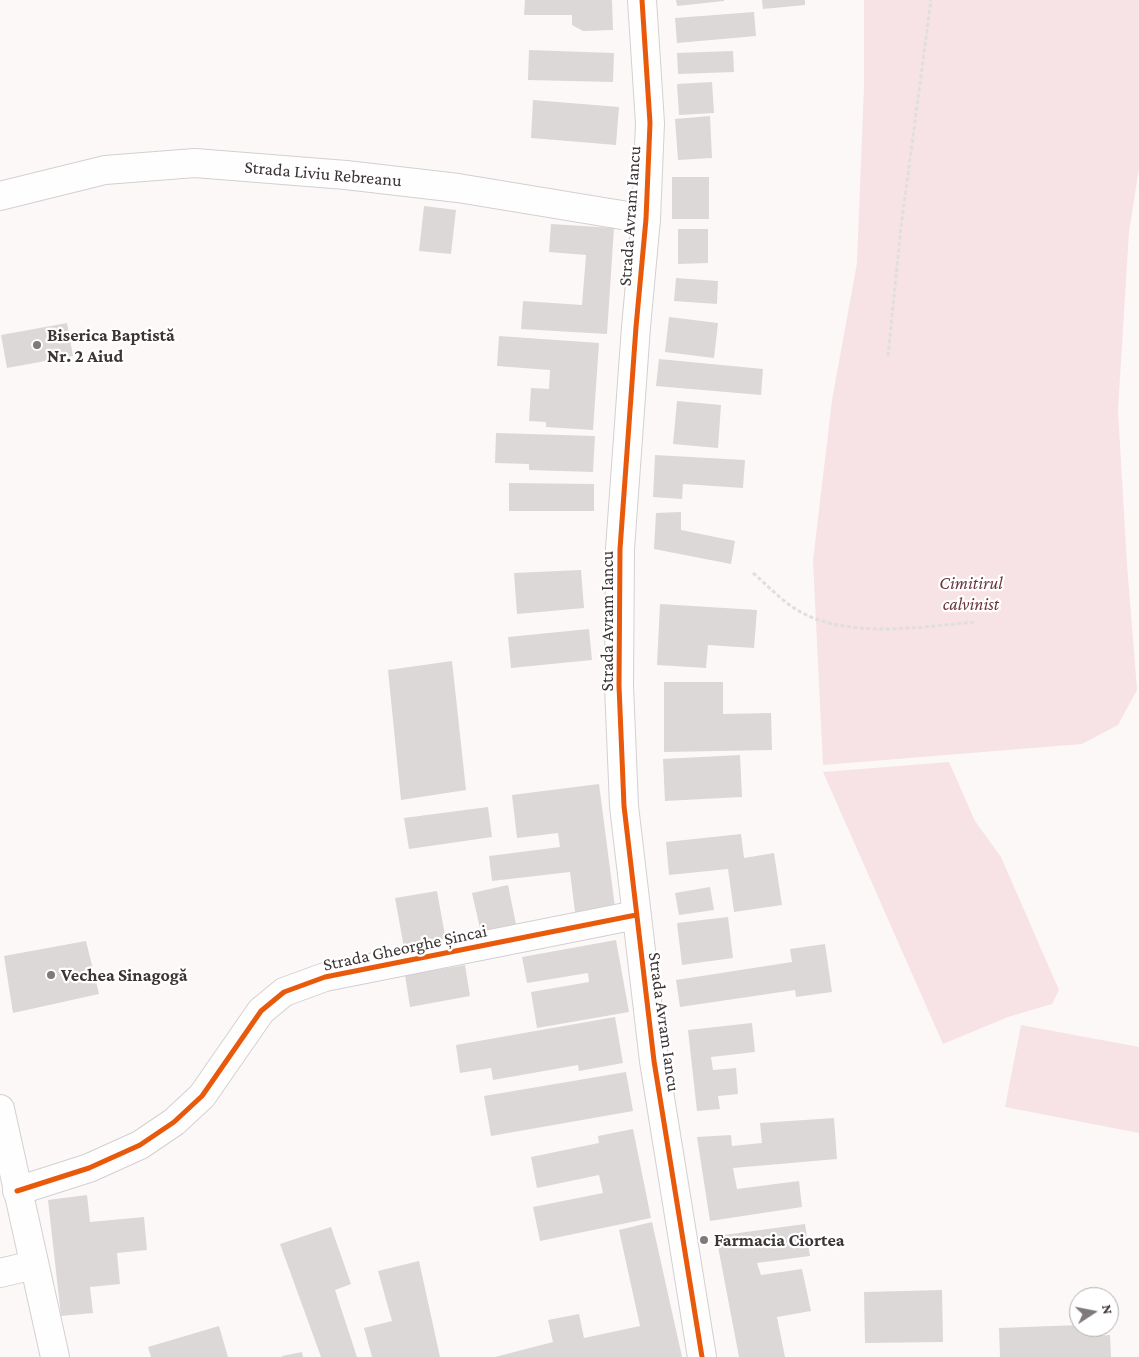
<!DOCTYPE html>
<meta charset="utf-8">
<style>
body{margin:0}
#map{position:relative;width:1139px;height:1357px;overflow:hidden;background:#fcf8f8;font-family:"Crimson Pro",serif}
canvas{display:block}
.north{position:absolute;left:1069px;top:1287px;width:50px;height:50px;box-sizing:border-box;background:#fff;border:1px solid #b1aeae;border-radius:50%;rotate:79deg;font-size:14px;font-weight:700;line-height:20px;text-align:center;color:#3c3435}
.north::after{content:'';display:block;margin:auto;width:18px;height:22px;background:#7f7979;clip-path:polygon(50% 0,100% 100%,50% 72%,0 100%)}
</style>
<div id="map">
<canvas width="1139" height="1357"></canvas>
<div class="north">N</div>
</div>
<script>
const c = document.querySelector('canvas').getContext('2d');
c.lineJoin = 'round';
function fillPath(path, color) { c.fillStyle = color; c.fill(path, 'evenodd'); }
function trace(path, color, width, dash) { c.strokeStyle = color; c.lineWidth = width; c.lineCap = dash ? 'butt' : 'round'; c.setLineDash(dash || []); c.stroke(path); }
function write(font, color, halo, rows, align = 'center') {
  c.font = font + ' "Crimson Pro",serif'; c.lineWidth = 4.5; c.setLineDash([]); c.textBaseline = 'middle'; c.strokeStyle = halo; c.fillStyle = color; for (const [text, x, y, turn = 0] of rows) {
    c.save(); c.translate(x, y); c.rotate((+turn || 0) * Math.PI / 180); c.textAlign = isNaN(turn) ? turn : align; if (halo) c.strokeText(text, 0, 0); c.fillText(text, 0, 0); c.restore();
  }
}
fillPath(new Path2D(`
 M864 0H1139V168L1129 232 1118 410 1127 564 1137 690 1118 725 1082 744 823 765 813 561 832 400 857 263 864 86Z
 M949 762 975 821 1001 857 1059 990 1052 1004 1008 1017 943 1044 823 772Z
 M1021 1025 1139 1047V1133L1005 1107Z`), '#f7e3e5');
fillPath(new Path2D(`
 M525 0H612L613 30 583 31 572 25V15H524Z
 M676 0H724V1L677 6Z
 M762 0H805V5L763 9Z
 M754 12 756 36 677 43 675 18Z
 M529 50 614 53 613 82 528 80Z
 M733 51 734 72 678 74 677 53Z
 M712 82 714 113 679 115 677 84Z
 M533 100 619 107 616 145 531 138Z
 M710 116 712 158 678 160 675 119Z
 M672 177H709V219H672Z
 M424 206 456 210 451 254 419 251Z
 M551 224 614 228 607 334 521 329 523 301 582 305 586 255 549 252Z
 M678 229H708V263L678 264Z
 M676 278 718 281 717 304 674 301Z
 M669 317 718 323 714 358 665 352Z
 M67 323 73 356 7 368 1 335Z
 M499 336 599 343 593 430 546 427V422L529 421 531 388 549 389 550 370 497 366Z
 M659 359 763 369 761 395 656 386Z
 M677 401 721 405 718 448 673 444Z
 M496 433 595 436 593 472 529 470V464L495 463Z
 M655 455 745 460 743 488 683 484 682 499 653 497Z
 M509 483 594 484V511H509Z
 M681 512V530L735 541 731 564 654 549 656 513Z
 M581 570 584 608 517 614 514 573Z
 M660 604 757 610 754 648 708 645 706 668 657 665Z
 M589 629 592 660 511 668 508 637Z
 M452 661 466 790 401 800 388 670Z
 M664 682H723V714L771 713 772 750 664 752Z
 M740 755 742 797 665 801 663 759Z
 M599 784 616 915 576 920 570 872 492 881 489 856 560 847 558 833 517 838 512 795Z
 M488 807 492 837 409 849 404 818Z
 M741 834 744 858 774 853 782 905 734 912 728 869 669 875 666 842Z
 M508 885 517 929 482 937 472 893Z
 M710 887 714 910 679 915 675 893Z
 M437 891 446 941 404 948 395 898Z
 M728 917 733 958 682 965 677 923Z
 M616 940 629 1012 537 1028 531 992 589 982 588 973 527 983 522 957Z
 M86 941 99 994 13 1013 4 956Z
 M825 944 832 992 796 997 795 990 680 1007 676 980 792 962 790 949Z
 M465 965 470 996 410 1007 405 975Z
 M615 1017 623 1063 579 1071 578 1065 493 1080 491 1068 460 1073 456 1045Z
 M752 1023 755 1052 711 1057 713 1070 736 1068 738 1094 718 1096 720 1109 697 1111 688 1030Z
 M626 1072 633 1111 491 1136 484 1096Z
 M834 1118 837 1159 733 1168 737 1189 799 1181 802 1207 710 1221 697 1137 731 1135 732 1146 762 1143 760 1123Z
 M633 1129 651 1218 540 1241 533 1207 603 1193 599 1175 537 1188 531 1157 599 1143 598 1136Z
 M87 1195 90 1222 144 1217 147 1250 117 1253 120 1284 90 1287 93 1313 61 1316 48 1200Z
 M652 1222 682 1357H495L553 1342 548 1320 579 1314 584 1338 640 1326 619 1230Z
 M805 1224 810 1256 757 1263 761 1275 802 1269 811 1311 777 1317 785 1357H739L716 1236Z
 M331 1227 351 1284 335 1290 357 1357H321L280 1244Z
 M419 1261 440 1357H372L364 1328 392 1321 378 1271Z
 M942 1290 943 1342 865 1343 864 1292Z
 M1079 1325V1327H1088V1336L1110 1335 1111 1357H1000L999 1328Z
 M219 1326 228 1357H151L148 1347Z
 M302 1352 303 1357H282V1356Z`), '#ddd8d8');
const minor = new Path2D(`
 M0 196 105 170 195 163 346 175 458 188 646 219
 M0 1109 55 1357
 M17 1191 89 1168 140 1145 174 1122 202 1096 261 1011 284 992 325 977 636 915
 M0 1273 34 1265`);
const secondary = new Path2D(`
 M642 0 650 123 646 219 636 327 620 549 619 686 624 806 654 1061 702 1357`);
trace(minor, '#d4cfd0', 30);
trace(secondary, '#d4cfd0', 30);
trace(new Path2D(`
 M888 356 901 227 931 0
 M753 573C766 584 778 597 791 606 841 641 918 627 975 622`), '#e0dede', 3, [4, 2.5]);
trace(minor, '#fffefe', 28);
trace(secondary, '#fffefe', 28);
trace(new Path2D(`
 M642 0 650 123 646 219 636 327 620 549 619 686 624 806 654 1061 702 1357
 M17 1191 89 1168 140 1145 174 1122 202 1096 261 1011 284 992 325 977 636 915`), '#e8590c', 5);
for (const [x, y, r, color] of [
 [37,345,5,"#7f7979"],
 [51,975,5,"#7f7979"],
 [704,1240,5,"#7f7979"]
]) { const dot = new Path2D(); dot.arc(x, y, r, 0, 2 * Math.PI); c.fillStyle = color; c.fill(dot); trace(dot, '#fff', 2); }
write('18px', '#3c3435', '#fff', [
 ["Strada Liviu Rebreanu",323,174,5],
 ["Strada Avram Iancu",630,216,-86],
 ["Strada Avram Iancu",607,621,-90],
 ["Strada Gheorghe Șincai",405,948,-12],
 ["Strada Avram Iancu",664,1022,82]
]);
write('bold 18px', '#3c3435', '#fff', [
 ["Biserica Baptistă",47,335],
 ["Nr. 2 Aiud",47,356],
 ["Vechea Sinagogă",61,975],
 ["Farmacia Ciortea",714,1240]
], 'left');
write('italic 18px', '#6a353e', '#fff', [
 ["Cimitirul",971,583],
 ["calvinist",971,604]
]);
</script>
